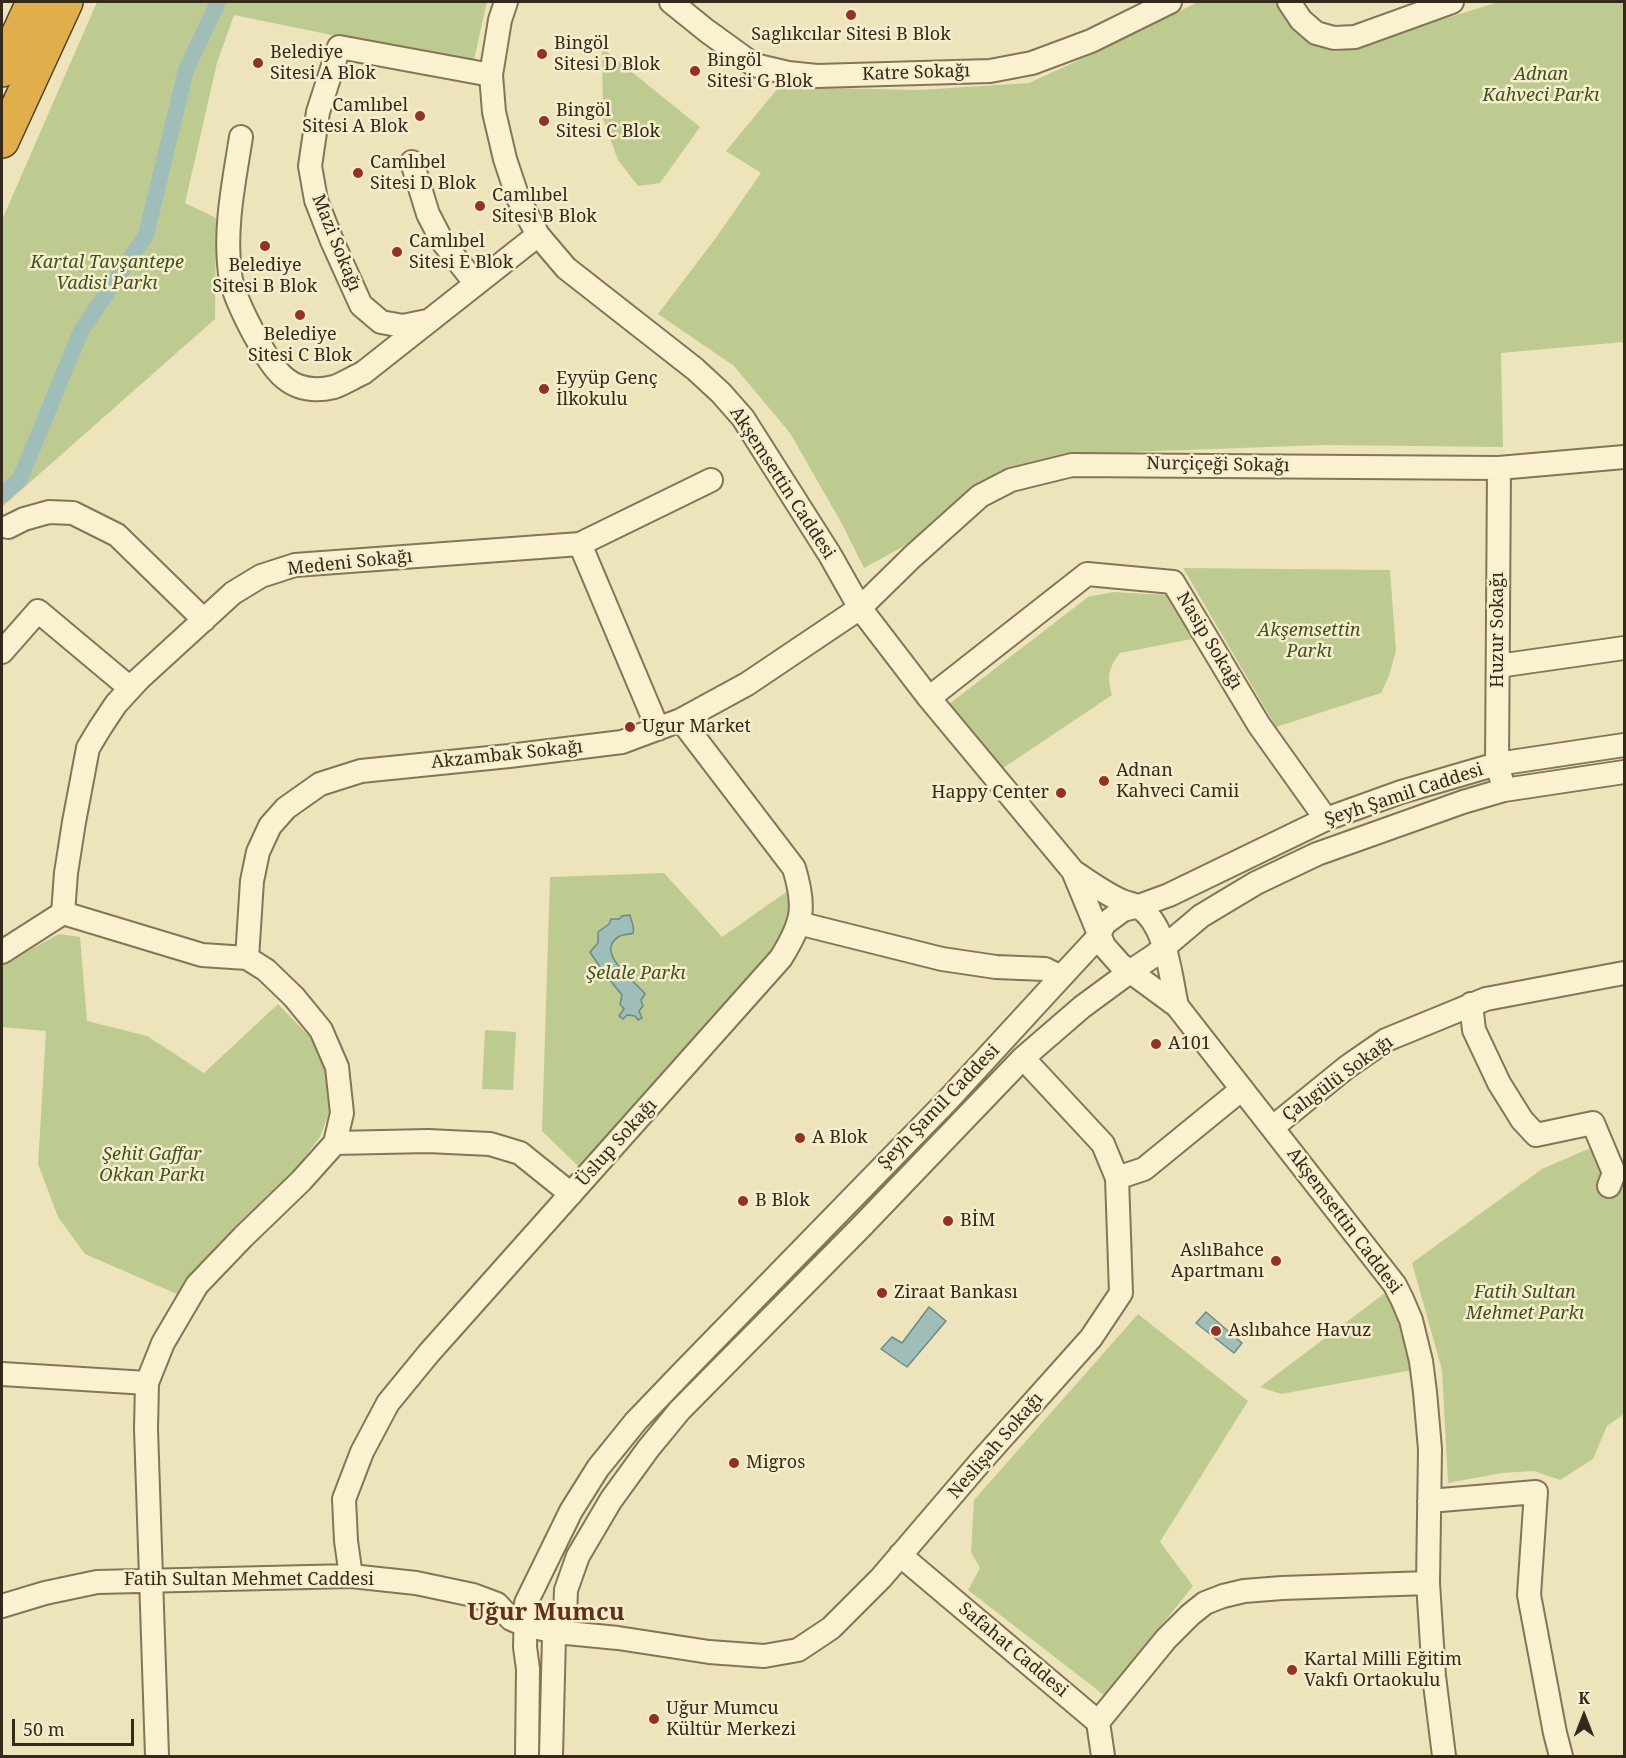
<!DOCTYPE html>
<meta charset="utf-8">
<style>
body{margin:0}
#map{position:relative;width:1626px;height:1758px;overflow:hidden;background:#eee4bc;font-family:"Noto Serif",serif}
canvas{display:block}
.frame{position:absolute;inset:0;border:3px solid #34291b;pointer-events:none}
.north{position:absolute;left:1554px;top:1686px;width:60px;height:60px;-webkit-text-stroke:4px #f5edcb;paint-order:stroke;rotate:0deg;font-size:16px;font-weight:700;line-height:24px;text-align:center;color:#34291b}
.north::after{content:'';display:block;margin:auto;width:21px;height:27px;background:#34291b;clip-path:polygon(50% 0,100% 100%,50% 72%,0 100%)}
.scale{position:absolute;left:12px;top:1719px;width:122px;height:27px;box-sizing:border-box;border:3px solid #34291b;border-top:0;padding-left:8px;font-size:18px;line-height:21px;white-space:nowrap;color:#34291b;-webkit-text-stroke:4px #f5edcb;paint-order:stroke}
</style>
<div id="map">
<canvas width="1626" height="1758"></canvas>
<div class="frame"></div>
<div class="north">K</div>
<div class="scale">50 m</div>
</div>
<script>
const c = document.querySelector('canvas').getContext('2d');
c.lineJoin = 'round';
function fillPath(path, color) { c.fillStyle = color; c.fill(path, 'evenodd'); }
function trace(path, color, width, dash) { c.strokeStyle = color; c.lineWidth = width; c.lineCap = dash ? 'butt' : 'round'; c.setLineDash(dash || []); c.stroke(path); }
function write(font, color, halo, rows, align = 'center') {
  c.font = font + ' "Noto Serif",serif'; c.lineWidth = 5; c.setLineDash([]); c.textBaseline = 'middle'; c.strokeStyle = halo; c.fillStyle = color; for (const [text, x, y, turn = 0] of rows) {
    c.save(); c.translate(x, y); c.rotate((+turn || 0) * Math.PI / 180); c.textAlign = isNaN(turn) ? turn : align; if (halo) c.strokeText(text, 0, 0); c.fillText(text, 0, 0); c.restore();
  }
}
fillPath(new Path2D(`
 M97 2H487L473 64 234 15 217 63 185 203 216 218 215 319 2 507V220Z
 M1198 2H1279L1298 33 1335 52 1499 2H1624V342L1501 353 1503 447 1323 445 1075 454 1007 468 904 546 864 568 842 524 790 433 734 366 658 314 715 239 761 173 726 151 779 87 919 90 1029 83 1110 46Z
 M602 48 700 127 660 183 638 186 618 160 603 119Z
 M1183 568 1390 570 1396 651 1389 676 1381 693 1276 727Z
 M1113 592 1167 595 1197 638 1120 653C1108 669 1107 676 1112 695L1003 768 949 704 1088 597Z
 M664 873 722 937 792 888 794 915 781 944 579 1167 542 1131 550 877Z
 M59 934 80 937 87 1021 147 1036 204 1073 278 1004 313 1040 328 1076 329 1113 320 1137 289 1178 185 1283 177 1294 85 1254 58 1217 38 1164 46 1031 2 1027V965Z
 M485 1030 516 1032 513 1090 482 1089Z
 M1595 1146 1624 1170V1414L1607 1426 1593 1459 1560 1480 1534 1471 1502 1473 1448 1483 1442 1370 1412 1263 1542 1169Z
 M1389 1290 1418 1369 1281 1394 1260 1387Z
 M1138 1314 1248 1401 1160 1542 1193 1586 1105 1696 968 1590 980 1568 971 1552 974 1500Z`), '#becb90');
const water = new Path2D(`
 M630 915C631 921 635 927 633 933 629 935 623 934 620 936 592 951 636 982 645 994L641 1000 643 1006 639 1011 642 1018 638 1020 635 1016 627 1015 623 1019 619 1016 624 1009 620 1004 622 995 604 973 590 952 598 943V932L609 924 611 919H619L622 916Z
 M929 1307 946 1321 907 1367 881 1349 892 1337 902 1343Z
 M1206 1312 1242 1343 1234 1353 1196 1323Z`);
fillPath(water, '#a0beb9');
trace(water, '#688c86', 1.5);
trace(new Path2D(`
 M2 495 20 479 81 331 146 235 186 70 218 2`), '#a0beb9', 16);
const minor = new Path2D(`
 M506 2 500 20 491 75 494 112 505 159 518 198 538 235 566 268 695 369 721 393 743 418 830 555 860 608 929 698 1073 871C1089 882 1104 893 1122 901 1127 903 1134 904 1139 907 1167 926 1170 975 1177 1006
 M671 2 707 31 754 65 788 73 817 76 990 71 1032 63 1091 41 1170 2
 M1289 2 1301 20 1316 33 1334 38 1355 37 1452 2
 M241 137C234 182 224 228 230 274 232 291 246 319 254 334 273 368 288 398 334 387 343 384 354 377 363 373L538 235
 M412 162 428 214 442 241 476 284
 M427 321 403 326 381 322 361 305 332 241 316 200 310 166 318 112 339 47 491 75
 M1499 468 1497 764 1501 778
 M8 527 24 519 49 512 73 513 117 535 204 620
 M580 544 711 480
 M2 652 38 611 130 688
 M1498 666 1624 648
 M929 698 1087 574 1173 582 1259 725 1326 819
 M1073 871 1104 946 1120 964 1177 1006 1359 1239 1395 1285 1402 1299 1411 1320 1421 1361 1425 1392 1430 1449 1428 1583 1434 1676 1444 1756
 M63 913 66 873 74 822 88 748 100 728 116 704 139 679 233 593 261 576 295 565 580 544 658 729
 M798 923 942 959 996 967 1045 969 1061 977
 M2 952 63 913 202 955 247 958 266 970 294 997 321 1030 337 1067 342 1113 335 1143 301 1181 243 1237 197 1285 163 1343 147 1383 146 1429 157 1756
 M247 958 252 881 258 852 270 826 286 808 320 784 361 771 509 756 622 742 681 720 747 684 860 608 912 557 980 496 1011 480 1072 465 1499 468 1624 457
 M1471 1004 1474 1030 1499 1083 1522 1120 1536 1135 1593 1123 1614 1173 1609 1186
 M1273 1127 1347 1067 1386 1040 1486 999 1624 973
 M335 1143 428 1141 490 1144 520 1153 571 1194
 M1117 1178 1144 1169 1242 1089
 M2 1374 147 1383
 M1429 1501 1536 1492 1529 1595 1555 1733 1561 1756
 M900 1555 1098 1722 1103 1756
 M351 1576 346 1541 344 1499 362 1452 388 1403 429 1353 781 958C803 922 806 908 794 868L681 720
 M2 1606 45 1593 97 1582 351 1576 416 1583 473 1595 497 1604 511 1619 525 1625 556 1632 618 1638 709 1652 764 1656 798 1650 831 1628 881 1578 982 1460 1091 1338 1121 1293 1117 1178 1103 1144 1023 1058
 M1098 1722 1166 1639 1190 1615 1205 1603 1223 1596 1244 1591 1282 1588 1428 1583
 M527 1756 528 1669 525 1647 526 1603 571 1511 598 1468 636 1421 683 1372 947 1101 1061 977 1099 936 1104 924 1123 910 1139 906 1169 895 1326 819 1401 792 1497 764 1624 745
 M551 1756 554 1636 565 1616 566 1590 578 1556 611 1500 648 1449 680 1410 860 1228 1023 1058 1082 1007 1131 971 1155 955 1201 916 1256 883 1317 854 1463 802 1504 790 1624 772`);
const highway = new Path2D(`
 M2 70 33 2
 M2 141 66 2`);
trace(minor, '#857456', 26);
trace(highway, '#52412a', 36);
trace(minor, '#f9f1cf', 22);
trace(highway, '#e0ae4a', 33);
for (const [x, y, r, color] of [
 [851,15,6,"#943025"],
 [542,54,6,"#943025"],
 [258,63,6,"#943025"],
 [695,71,6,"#943025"],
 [420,116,6,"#943025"],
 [544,121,6,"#943025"],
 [358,173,6,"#943025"],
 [480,206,6,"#943025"],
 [265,246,6,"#943025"],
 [397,252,6,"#943025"],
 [300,315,6,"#943025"],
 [544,389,6,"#943025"],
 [630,727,6,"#943025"],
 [1104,781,6,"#943025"],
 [1061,793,6,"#943025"],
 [1156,1044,6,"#943025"],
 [800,1138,6,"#943025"],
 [743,1201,6,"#943025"],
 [948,1221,6,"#943025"],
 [1276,1261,6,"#943025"],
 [882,1293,6,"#943025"],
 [1216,1331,6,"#943025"],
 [734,1463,6,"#943025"],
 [1292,1670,6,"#943025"],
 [654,1719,6,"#943025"]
]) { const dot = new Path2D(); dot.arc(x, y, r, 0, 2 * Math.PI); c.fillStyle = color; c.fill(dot); trace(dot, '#f5edcb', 2); }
write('18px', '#34291b', '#f5edcb', [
 ["Saglıkcılar Sitesi B Blok",851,35,"center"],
 ["Bingöl",554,44],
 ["Sitesi D Blok",554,65],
 ["Belediye",270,53],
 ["Sitesi A Blok",270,74],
 ["Bingöl",707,61],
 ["Sitesi G Blok",707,82],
 ["Camlıbel",408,106,"right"],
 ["Sitesi A Blok",408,127,"right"],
 ["Bingöl",556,111],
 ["Sitesi C Blok",556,132],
 ["Camlıbel",370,163],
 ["Sitesi D Blok",370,184],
 ["Camlıbel",492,196],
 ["Sitesi B Blok",492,217],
 ["Camlıbel",409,242],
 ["Sitesi E Blok",409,263],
 ["Belediye",265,266,"center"],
 ["Sitesi B Blok",265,287,"center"],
 ["Belediye",300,335,"center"],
 ["Sitesi C Blok",300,356,"center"],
 ["Eyyüp Genç",556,379],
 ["İlkokulu",556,400],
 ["Ugur Market",642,727],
 ["Adnan",1116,771],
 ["Kahveci Camii",1116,792],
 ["Happy Center",1049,793,"right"],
 ["A101",1168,1044],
 ["A Blok",812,1138],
 ["B Blok",755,1201],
 ["BİM",960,1221],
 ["AslıBahce",1264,1251,"right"],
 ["Apartmanı",1264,1272,"right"],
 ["Ziraat Bankası",894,1293],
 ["Aslıbahce Havuz",1228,1331],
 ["Migros",746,1463],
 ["Kartal Milli Eğitim",1304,1660],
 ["Vakfı Ortaokulu",1304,1681],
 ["Uğur Mumcu",666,1709],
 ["Kültür Merkezi",666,1730]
], 'left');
write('18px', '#34291b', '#f5edcb', [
 ["Katre Sokağı",916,73,-2],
 ["Mazi Sokağı",336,243,68],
 ["Nurçiçeği Sokağı",1218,465,1],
 ["Akşemsettin Caddesi",782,483,57],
 ["Medeni Sokağı",350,563,-6],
 ["Huzur Sokağı",1498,630,-90],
 ["Nasip Sokağı",1209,641,59],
 ["Akzambak Sokağı",507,755,-6],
 ["Şeyh Şamil Caddesi",1404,795,-18],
 ["Çalıgülü Sokağı",1338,1079,-36],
 ["Şeyh Şamil Caddesi",939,1107,-46],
 ["Üslup Sokağı",617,1143,-48],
 ["Akşemsettin Caddesi",1344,1221,53],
 ["Neslişah Sokağı",996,1446,-49],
 ["Fatih Sultan Mehmet Caddesi",249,1580],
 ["Safahat Caddesi",1013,1650,40]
]);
write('italic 18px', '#3f5021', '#f5edcb', [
 ["Adnan",1541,75],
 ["Kahveci Parkı",1541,96],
 ["Kartal Tavşantepe",107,263],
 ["Vadisi Parkı",107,284],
 ["Akşemsettin",1309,631],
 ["Parkı",1309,652],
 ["Şelale Parkı",636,974],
 ["Şehit Gaffar",152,1155],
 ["Okkan Parkı",152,1176],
 ["Fatih Sultan",1525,1293],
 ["Mehmet Parkı",1525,1314]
]);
write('bold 24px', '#61301a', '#f5edcb', [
 ["Uğur Mumcu",546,1613]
]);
</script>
